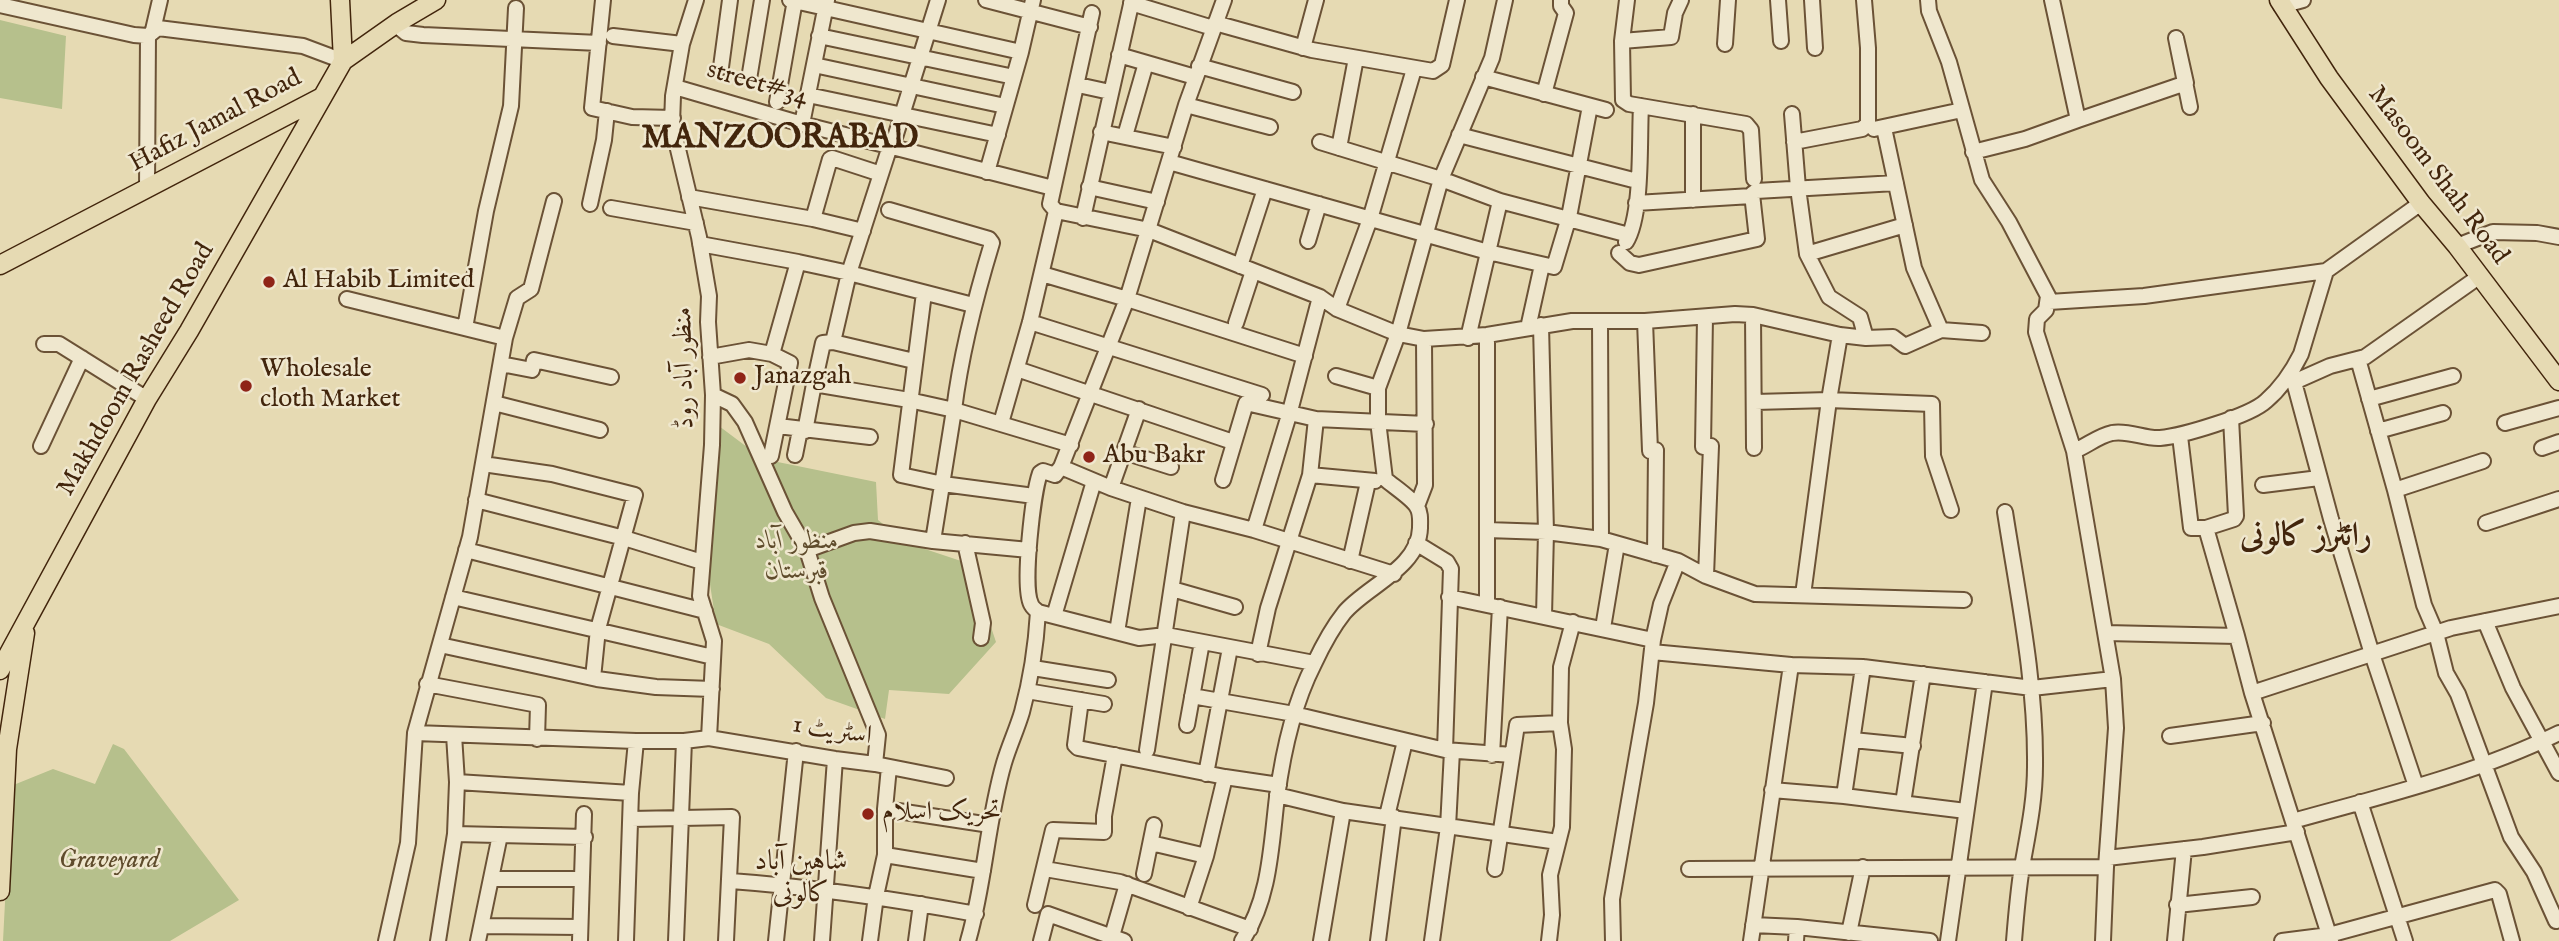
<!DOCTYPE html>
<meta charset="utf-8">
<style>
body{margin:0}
canvas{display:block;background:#e6dab3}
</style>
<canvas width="2559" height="941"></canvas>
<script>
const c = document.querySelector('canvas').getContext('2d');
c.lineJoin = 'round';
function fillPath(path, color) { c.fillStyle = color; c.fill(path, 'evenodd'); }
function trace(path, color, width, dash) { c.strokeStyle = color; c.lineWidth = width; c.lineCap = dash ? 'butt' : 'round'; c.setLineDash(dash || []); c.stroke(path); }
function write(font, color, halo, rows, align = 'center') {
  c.font = font + ' "IM FELL English",Amiri,serif'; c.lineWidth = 5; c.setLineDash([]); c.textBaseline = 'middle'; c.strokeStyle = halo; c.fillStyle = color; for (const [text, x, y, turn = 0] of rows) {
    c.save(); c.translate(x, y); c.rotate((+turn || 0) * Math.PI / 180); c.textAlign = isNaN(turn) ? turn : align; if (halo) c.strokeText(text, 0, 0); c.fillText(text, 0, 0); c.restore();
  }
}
fillPath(new Path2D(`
 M0 20 66 36 62 109 0 98Z
 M719 426 763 459 876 482 878 520 907 543 970 564 996 642 949 694 889 690 885 719 826 698 769 644 716 624 701 524Z
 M113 744 124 749 239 900 170 941H3L11 786 53 769 95 784Z`), '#b6c08c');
const minor = new Path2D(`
 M603 0 592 108 632 117 673 118
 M696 0 682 44 673 96 672 124 699 237 709 296 708 322 713 395 712 445 700 596 714 641 709 738
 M790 0 1021 52
 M986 0 1090 27
 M1224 0 1186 105 1127 299 1061 467 1111 488 1183 512 1254 530 1394 574
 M1627 0 1622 41 1623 100 1629 104 1746 124 1751 130 1754 179
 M1778 0 1781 41
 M1812 0 1815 48
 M1928 0 1929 11 1949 62 1982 180 2009 222 2048 296 2046 310 2037 319 2036 332 2074 451 2113 679 2116 728 2106 867 2103 941
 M1131 3 1213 28
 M0 5 134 35 148 36 158 28 303 46 343 61
 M2281 6 2303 0
 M1092 13 1050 204 1056 211 1149 230 1320 297 1337 309 1398 334 1424 339 1487 335 1572 321H1645L1735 314 1753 315 1840 335 1866 338 1893 337 1905 346 1941 330 1982 333
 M1215 23 1312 50 1433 71 1442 65 1457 0
 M395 24 406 33 423 35 599 43
 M153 30 160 0
 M613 36 682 44
 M819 36 1014 77
 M1622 41 1671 37 1675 13 1681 0
 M1725 44 1728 0
 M1303 48 1316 0
 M1119 55 1195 77
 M814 65 1005 106
 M1199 66 1293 92
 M721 67 730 0
 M1483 77 1606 110
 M749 79 762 0
 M1078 85 1110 92
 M675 87 802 124 1053 188
 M1544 94 1566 13 1561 6V0
 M808 95 998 135
 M777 102 795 0
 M1186 105 1270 127
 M1792 114 1798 188 1807 254 1829 297 1860 317 1866 338
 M2078 120 2186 83 2176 38 2190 107
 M802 124 827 0
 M1884 128 1914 268 1941 330
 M1874 129 1962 110
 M1101 132 1174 147
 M1459 135 1637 181
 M1125 136 1146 63
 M1320 142 1441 179 1500 201 1629 235
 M1794 142 1862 129 1868 124V48L1864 0
 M890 146 849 273 973 305
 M892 147 938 0
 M1339 148 1356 58
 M1973 152 2025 139 2078 120 2052 0
 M1169 162 1488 252 1554 267 1569 217 1590 106
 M987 172 1021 52 1033 0
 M1089 187 1157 202
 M147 188 148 36
 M689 197 813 219
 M1693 200V114
 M1636 203 1752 196
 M590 204 604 140 607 111
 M611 208 696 223
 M1083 218 1132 0
 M863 231 813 219 830 159 832 158 881 174
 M1308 241 1319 204
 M1626 242C1643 215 1639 140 1641 106
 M700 244 798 262
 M2457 246 2493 232 2537 233 2559 237
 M1619 253 1630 263 1639 265 1757 239 1752 194 1756 191 1896 183
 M1807 254 1905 225
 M1240 266 1265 189
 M1042 274 1127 299 1305 356
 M924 293 901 475 943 484 1034 496
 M347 299 505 338
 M2049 302 2144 296 2326 271 2421 203
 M1337 309 1370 219 1414 69
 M1753 315 1754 448
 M1705 317 1703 447 1711 446 1706 576
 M1600 321 1601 539
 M1645 321 1650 451 1656 450 1655 555
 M1030 322 1262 395
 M1236 323 1253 271
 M1541 325 1546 532 1544 616
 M465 328 486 211 511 106 516 8
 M1528 328 1542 265
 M1468 338 1500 201
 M44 344H59L147 399
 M710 357 749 350 772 354 798 262 849 273 833 342 914 361
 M2358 359 2395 490 2424 605 2436 633 2446 673 2458 694 2511 837 2534 872 2556 921
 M501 364 532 370 534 360 611 377
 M1017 369 1233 442
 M1336 376 1378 388
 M814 384 823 343 833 342
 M713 395 732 404 745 422 785 512 807 550 822 598 878 735 875 764
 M2369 399 2453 376
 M1755 402 1829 400 1932 404 1933 456 1951 510
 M494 403 600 430
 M1001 423 1030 322 1056 211
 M2505 423 2559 408
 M778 426 870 437
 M805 431 814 384 909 400 954 410C961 353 975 299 992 243L989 239 889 210
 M2378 431 2443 413
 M2180 436 2191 528H2206L2234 519 2236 516 2231 418
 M41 446 82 358
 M2542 448 2559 442
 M2074 451C2087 446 2098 436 2112 433 2129 430 2144 439 2160 438 2182 436 2250 416 2266 401 2280 389 2293 370 2301 354L2326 271
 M1124 452 1171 467
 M795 455 800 430
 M771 456 790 363 772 354
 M483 464 552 474 635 495 598 629 593 678
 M1061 467 1055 475 1043 471 1040 473C1033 493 1022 586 1031 604 1032 607 1036 610 1038 612L1139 638 1166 635 1314 663
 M1310 475 1375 481
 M1223 480 1246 403 1316 419 1426 424
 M2263 485 2319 478
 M1111 488 1139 409
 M2395 490 2483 461
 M476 500 624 538 702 562
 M1417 506 1425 485 1424 339
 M2005 512C2018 596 2036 681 2035 766 2035 801 2028 833 2022 867 2018 891 2016 916 2014 941
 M2486 523 2559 499
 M2206 528 2237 636
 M1254 530 1289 415 1320 297
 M1487 530 1546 532 1601 539 1678 561 1706 576 1755 594 1964 600
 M933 541 954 410 1071 445
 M965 543 983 623 981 638
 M1416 543 1447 562 1451 569 1445 750
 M466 550 705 611
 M807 550 854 533 870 531 933 541 1029 550
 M1350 561 1368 482
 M1172 589 1235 607
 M1803 595 1829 400 1840 335
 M453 597 713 657
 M1449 597 1653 640
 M1487 604V335
 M1054 616 1094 481
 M2485 621 2513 688 2559 773
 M1603 628 1617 544
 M1117 632 1139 498
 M2106 633 2237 636 2252 693 2331 941
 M440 645 597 679 656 687 712 689
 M1652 652 1791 665 1863 667 2032 688 2113 679
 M1258 654 1268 608 1310 475 1316 419
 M1033 668 1108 680
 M427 684 538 705 537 739
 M1027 691 1104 704
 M2252 693 2451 628 2559 606
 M1192 696 1294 714 1445 750 1512 755
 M1081 700 1075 745 1078 748 1225 777 1279 785
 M1187 725 1202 642
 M415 733 636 741H684L709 738 835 759 875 764 946 778
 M2170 736 2263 723
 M1853 740 1913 746
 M1147 750 1183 512
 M1492 755 1500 607
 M1206 774 1230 648
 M457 782 631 793
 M2416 786 2372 654 2331 519 2294 382 2330 366 2365 357 2480 276
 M1772 790 1844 796 1966 811
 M1277 795 1343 811 1558 842
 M1844 796 1863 667
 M2360 802 2405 941
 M1903 803 1923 674
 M885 809 990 825
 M1387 816 1405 741
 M631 819 732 817 726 941
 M2293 821C2383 796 2475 774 2559 733
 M455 834 585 837
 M1151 843 1206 856
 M885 855 983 871
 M2107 858 2203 847 2297 832
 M1045 869 1120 882 1250 929
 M1495 869 1517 725 1560 723
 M1689 869 2106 867
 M1144 874 1154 825
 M491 879H582
 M731 881C813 887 894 899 976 914
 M1035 905 1053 830 1104 832V816L1115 755
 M2177 905 2252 897
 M1189 908 1206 856 1225 777
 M1753 925 1797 927 1930 941
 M482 926 580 927
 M1849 933 1863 867
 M1112 936 1127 884
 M386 941 408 843 415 733 470 537 505 338 517 298 531 289 554 201
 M438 941 455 834 457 782 454 735
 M478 941 500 835
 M580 941 584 814
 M626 941 631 793 636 741
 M676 941 684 741
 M776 941 796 751
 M822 941 835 759
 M870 941 876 896 885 855V809L889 767
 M916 941 921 904
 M968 941C985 883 987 821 1004 763 1009 746 1017 729 1022 712 1031 679 1036 646 1038 612
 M1041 941 1048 914 1124 941
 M1242 941C1270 899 1271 846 1277 797 1283 752 1293 705 1314 664 1322 647 1332 628 1344 613 1365 587 1419 568 1420 528 1420 521 1421 513 1417 507 1413 499 1393 486 1385 479L1378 421V388L1398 334 1441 179 1492 58 1505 0
 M1321 941 1343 811
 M1378 941 1394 817
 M1432 941 1448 827 1452 751
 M1549 941 1552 915 1550 875 1562 827 1564 749 1560 723 1561 667 1573 622
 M1613 941 1612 899 1646 703 1653 640 1661 604 1678 561
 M1751 941 1791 665
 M1796 941 1797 927
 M1948 941 1985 682
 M2175 941 2184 849
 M2282 941 2329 935 2495 890 2499 894 2512 941`);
const major = new Path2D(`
 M340 0 343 61
 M2279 0 2329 78 2421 203 2457 246 2559 381
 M0 265 322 97
 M0 670 147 399 189 331 343 61 397 23 436 0
 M0 891 7 749 25 633`);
trace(minor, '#6b5236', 18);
trace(major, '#42250c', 21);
trace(minor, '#efe7ce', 14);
trace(major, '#e6dab3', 18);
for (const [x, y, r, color] of [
 [269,282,7,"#8f2418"],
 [740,378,7,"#8f2418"],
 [246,386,7,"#8f2418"],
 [1089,457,7,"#8f2418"],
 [868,814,7,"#8f2418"]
]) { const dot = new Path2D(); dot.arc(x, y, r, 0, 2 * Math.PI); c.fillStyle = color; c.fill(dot); trace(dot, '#efe7ce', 2.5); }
write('26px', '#42250c', '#efe7ce', [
 ["street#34",757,85,16],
 ["Hafiz Jamal Road",216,122,-28],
 ["Masoom Shah Road",2437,176,53],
 ["منظور آباد روڈ",686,368,-91],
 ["Makhdoom Rasheed Road",137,370,-60],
 ["اسٹریٹ 1",832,732,9]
]);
write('26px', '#42250c', '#efe7ce', [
 ["Al Habib Limited",283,282],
 ["Wholesale",260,371],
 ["cloth Market",260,401],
 ["Janazgah",754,378],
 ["Abu Bakr",1103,457],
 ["تحریک اسلام",882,814]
], 'left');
write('italic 26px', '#5f4c2c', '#efe7ce', [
 ["منظور آباد",797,543],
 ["قبرستان",797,573],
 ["Graveyard",109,862]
]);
write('28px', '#42250c', '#efe7ce', [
 ["شاہین آباد",801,863],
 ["کالونی",801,895]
]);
write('bold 33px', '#42250c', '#efe7ce', [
 ["MANZOORABAD",780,140],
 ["رائٹرز کالونی",2306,538]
]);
</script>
